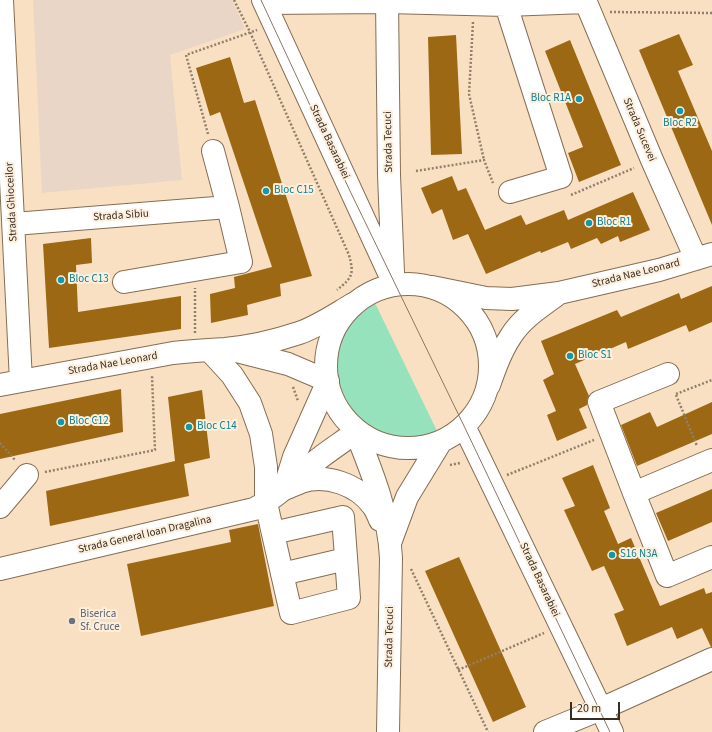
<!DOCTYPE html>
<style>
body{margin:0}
#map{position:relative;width:712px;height:732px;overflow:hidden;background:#f9e0c2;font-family:"Source Sans 3",sans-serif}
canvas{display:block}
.scale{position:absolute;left:570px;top:702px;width:50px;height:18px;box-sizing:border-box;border:2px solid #372d22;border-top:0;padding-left:5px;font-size:12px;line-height:14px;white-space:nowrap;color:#372d22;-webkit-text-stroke:3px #feefdd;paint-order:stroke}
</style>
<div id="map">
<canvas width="712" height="732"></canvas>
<div class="scale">20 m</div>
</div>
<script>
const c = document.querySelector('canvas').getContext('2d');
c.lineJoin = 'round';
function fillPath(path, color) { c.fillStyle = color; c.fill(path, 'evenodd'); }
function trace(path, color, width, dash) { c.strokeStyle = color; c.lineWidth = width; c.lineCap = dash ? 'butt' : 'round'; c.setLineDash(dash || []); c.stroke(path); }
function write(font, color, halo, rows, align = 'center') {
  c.font = font + ' "Source Sans 3",sans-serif'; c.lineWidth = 4; c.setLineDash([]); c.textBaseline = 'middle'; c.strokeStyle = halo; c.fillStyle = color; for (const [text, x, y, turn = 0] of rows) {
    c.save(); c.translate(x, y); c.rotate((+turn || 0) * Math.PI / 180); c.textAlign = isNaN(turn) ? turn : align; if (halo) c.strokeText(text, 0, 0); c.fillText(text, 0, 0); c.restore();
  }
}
fillPath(new Path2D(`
 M33 0H232L245 29 170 55 182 180 42 193Z`), '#ead6c7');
fillPath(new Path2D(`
 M375 303 438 433C421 438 404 443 387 438 380 435 374 431 368 426 341 404 328 366 344 333 351 320 364 311 375 303Z`), '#96e2bc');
fillPath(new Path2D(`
 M679 34 693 65 678 71 712 151V225L639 50Z
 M456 35 462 154 431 155 428 37Z
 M570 40 621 165 579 182 568 153 583 147 545 51Z
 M230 57 244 103 255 100 312 276 280 284 281 296 247 305 248 315 211 323 210 294 235 288 234 277 272 267 220 112 210 116 196 68Z
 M452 176 458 191 466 188 485 230 521 215 526 225 564 210 568 220 633 192 650 230 620 242 618 236 601 244 597 238 571 249 568 242 541 253 540 251 486 274 468 234 453 240 442 209 432 214 421 188Z
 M91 238 92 263 76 265 78 312 181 296V329L49 348 43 244Z
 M712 286V322L689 332 686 325 628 349 626 342 575 364 589 396 587 401V405L579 409 587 428 557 441 547 415 556 411 543 380 554 374 541 341 617 310 621 317 679 293 681 299Z
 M121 389 123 432 0 459V414Z
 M202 390 210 458 184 464 189 496 50 526 46 491 175 461 168 397Z
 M712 402V434L637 466 621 425 650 412 657 427Z
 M593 465 610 508 604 511 618 544 631 538 660 606 704 588 706 594 712 592V647H711L702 628 677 639 672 627 627 646 614 614 624 610 604 566 592 571 564 510 575 506 562 478Z
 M712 489V522L668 541 656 513Z
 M258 524 274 606 141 636 127 564 231 542 229 530Z
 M459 557 526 707 493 722 425 571Z`), '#9d6813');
const minor = new Path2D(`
 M2 0 21 381
 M585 0 652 160 696 259
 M265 3 387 2 506 5 586 2
 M506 5 561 177 510 192
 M213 151 228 207
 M14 224 228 207 241 262 124 282
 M432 287 486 298 512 299 559 293 659 270 712 254
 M209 350 232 375 250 403 261 434 266 467V503L291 613 349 598 343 517 273 533
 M237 351 288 364 328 381 294 457 284 489
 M668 374 599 402 634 493 667 576 712 557
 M0 385 173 353C191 351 208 350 225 349 248 347 278 340 299 333 319 326 336 314 353 304
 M489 385C495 368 501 351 511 336 522 318 542 306 558 294
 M634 493 712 460
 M0 507 27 475
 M0 569 254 509C277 498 291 481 311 465 325 453 341 443 356 432
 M282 574 346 559
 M545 732 601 709 712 659`);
const major = new Path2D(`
 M263 0 394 284
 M387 0 389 175 393 273
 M326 366a82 82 0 1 1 164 0a82 82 0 1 1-164 0Z
 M465 428 612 732
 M356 432C372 472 389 514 391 558L388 732
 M284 489C290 487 296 484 301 482 326 473 358 485 373 506 376 510 378 515 380 520
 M390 543 407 497 440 443`);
trace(minor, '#846e54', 24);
trace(major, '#846e54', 24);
trace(new Path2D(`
 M234 0 250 32 349 255C354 274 353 277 337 290
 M610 12 712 13
 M473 22 469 94 484 160
 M208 134 186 55 257 30
 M416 171 484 160 493 183
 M571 195 634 168
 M195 333V288
 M293 387 298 401
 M676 394 712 380
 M676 395 697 446
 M0 443 15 460
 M450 465 460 463
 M45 472 155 450 152 376
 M507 475 594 440
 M411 569 488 732
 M458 670 544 633`), '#907f6c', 2.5, [2, 2]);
trace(minor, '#fff', 22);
trace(major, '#fff', 22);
trace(new Path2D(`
 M261 0 350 191 465 428 610 732`), '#887865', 1);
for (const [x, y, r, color] of [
 [579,99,4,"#0f9aa8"],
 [680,111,4,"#0f9aa8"],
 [266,191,4,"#0f9aa8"],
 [589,223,4,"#0f9aa8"],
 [61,280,4,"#0f9aa8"],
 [570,356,4,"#0f9aa8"],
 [61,422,4,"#0f9aa8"],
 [189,427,4,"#0f9aa8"],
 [612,555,4,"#0f9aa8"],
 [72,621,4,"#6b7280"]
]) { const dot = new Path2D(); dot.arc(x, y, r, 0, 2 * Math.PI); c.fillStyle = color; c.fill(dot); trace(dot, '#feefdd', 1.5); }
write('11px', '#0d838f', '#feefdd', [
 ["Bloc R1A",571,99,"right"],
 ["Bloc R2",680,124,"center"],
 ["Bloc C15",274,191],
 ["Bloc R1",597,223],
 ["Bloc C13",69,280],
 ["Bloc S1",578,356],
 ["Bloc C12",69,422],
 ["Bloc C14",197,427],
 ["S16 N3A",620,555]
], 'left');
write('11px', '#372d22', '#feefdd', [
 ["Strada Sucevei",639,130,67],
 ["Strada Basarabiei",329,142,65],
 ["Strada Tecuci",389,142,-91],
 ["Strada Ghioceilor",12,202,-93],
 ["Strada Sibiu",121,216,-4],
 ["Strada Nae Leonard",636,274,-14],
 ["Strada Nae Leonard",113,364,-10],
 ["Strada General Ioan Dragalina",145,535,-13],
 ["Strada Basarabiei",539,580,65],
 ["Strada Tecuci",390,637,-89]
]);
write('11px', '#5b616d', '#feefdd', [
 ["Biserica",80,615],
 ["Sf. Cruce",80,628]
], 'left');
</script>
